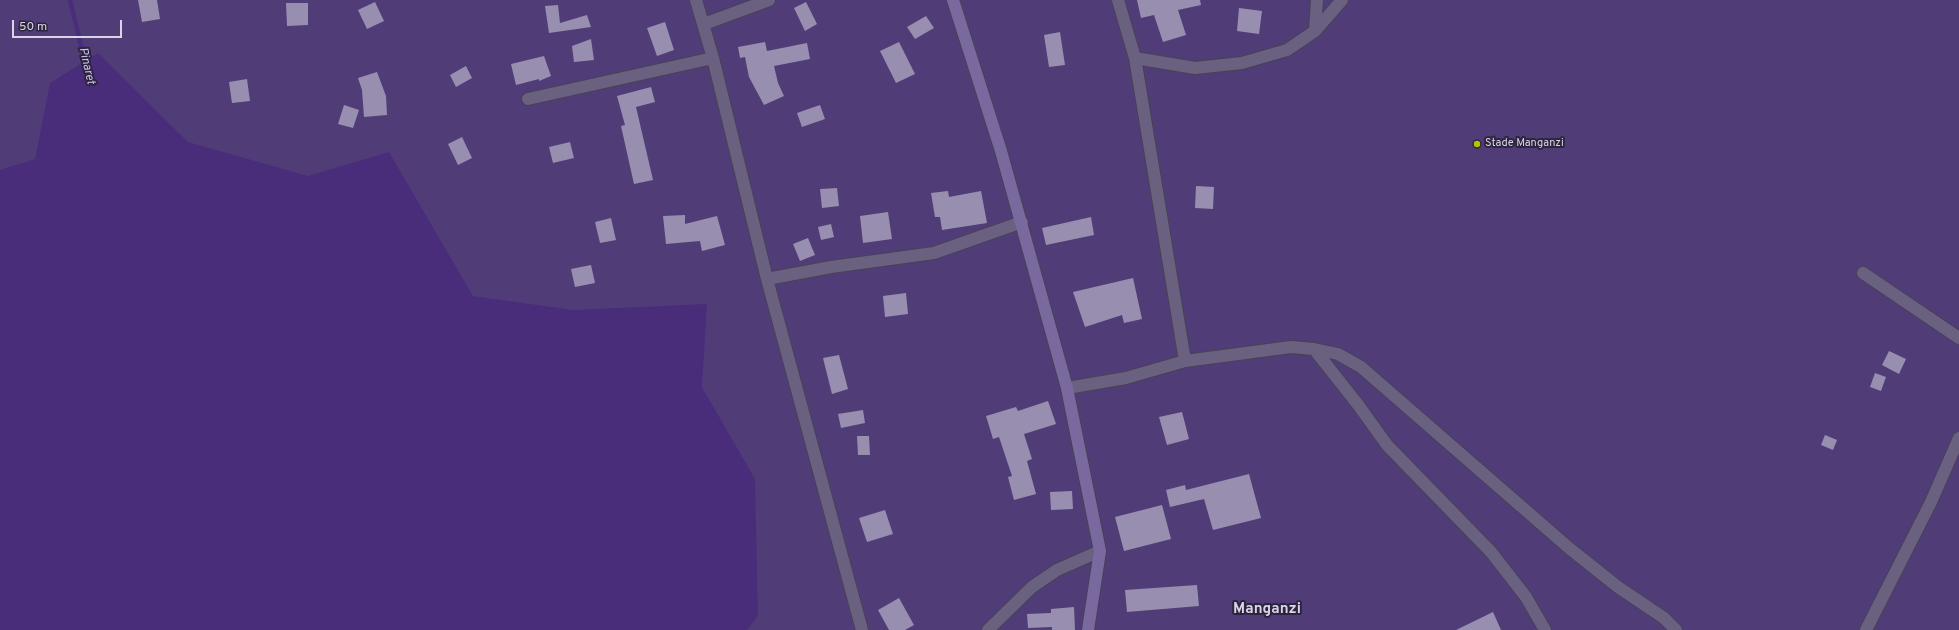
<!DOCTYPE html>
<style>
body{margin:0}
#map{position:relative;width:1959px;height:630px;overflow:hidden;background:#2d253f;font-family:Overpass,sans-serif}
canvas{display:block}
.scale{position:absolute;left:12px;top:20px;width:110px;height:18px;box-sizing:border-box;border:2px solid #d9d5e7;border-top:0;padding-left:5px;font-size:12px;line-height:14px;white-space:nowrap;color:#d9d5e7;-webkit-text-stroke:3px #2d253f;paint-order:stroke}
</style>
<div id="map">
<canvas width="1959" height="630"></canvas>
<div class="scale">50 m</div>
</div>
<script>
const c = document.querySelector('canvas').getContext('2d');
c.lineJoin = 'round';
function fillPath(path, color) { c.fillStyle = color; c.fill(path, 'evenodd'); }
function trace(path, color, width, dash) { c.strokeStyle = color; c.lineWidth = width; c.lineCap = dash ? 'butt' : 'round'; c.setLineDash(dash || []); c.stroke(path); }
function write(font, color, halo, rows, align = 'center') {
  c.font = font + ' Overpass,sans-serif'; c.lineWidth = 4; c.setLineDash([]); c.textBaseline = 'middle'; c.strokeStyle = halo; c.fillStyle = color; for (const [text, x, y, turn = 0] of rows) {
    c.save(); c.translate(x, y); c.rotate((+turn || 0) * Math.PI / 180); c.textAlign = isNaN(turn) ? turn : align; if (halo) c.strokeText(text, 0, 0); c.fillText(text, 0, 0); c.restore();
  }
}
fillPath(new Path2D(`
 M0 0H1959V630H0Z`), '#503d77');
fillPath(new Path2D(`
 M98 53 188 142 308 176 389 152 473 296 573 310 707 304 702 387 755 479 758 616 747 630H0V170L35 159 50 83Z`), '#4a2d7a');
trace(new Path2D(`
 M70 0 86 66`), '#4a2d7a', 4.5);
fillPath(new Path2D(`
 M138 0H157L160 19 142 22Z
 M1137 0H1200L1201 5 1178 10 1186 35 1163 42 1154 15 1141 18Z
 M375 2 384 21 367 29 358 10Z
 M806 2 817 24 805 31 794 8Z
 M286 3H308V25L287 26Z
 M558 5 560 23 587 15 591 27 549 33 545 6Z
 M1239 8 1262 11 1259 34 1237 31Z
 M926 16 934 28 915 39 907 27Z
 M665 22 674 50 657 56 647 28Z
 M1060 32 1065 65 1049 67 1044 35Z
 M591 39 594 60 574 62 572 46Z
 M765 42 767 51 807 43 810 59 774 66 778 83 784 96 764 105 749 77 745 57 740 58 738 47Z
 M899 42 915 74 896 83 880 51Z
 M544 56 551 76 539 81V79L516 85 511 64Z
 M466 66 472 78 456 87 450 75Z
 M377 72 386 96 387 115 364 117 362 90 358 78Z
 M247 79 250 101 232 103 229 82Z
 M651 87 655 102 636 107 653 180 634 184 621 126 625 125 617 96Z
 M344 105 359 110 353 128 338 124Z
 M820 105 825 119 802 127 797 113Z
 M462 137 472 158 458 165 448 144Z
 M570 142 574 158 553 163 549 147Z
 M1196 186 1214 187 1213 209 1195 208Z
 M837 188 839 206 822 208 820 189Z
 M948 191 949 197 981 191 987 223 942 230 940 217H935L931 193Z
 M888 212 892 239 863 243 860 216Z
 M685 215V224L717 216 725 245 702 251 700 241 666 244 663 216Z
 M1091 217 1094 235 1046 245 1042 228Z
 M611 218 616 240 600 243 595 222Z
 M831 224 834 237 821 240 818 227Z
 M808 238 815 255 800 261 793 244Z
 M591 265 595 283 575 287 571 269Z
 M1133 278 1142 319 1124 323 1122 315 1085 327 1073 292Z
 M906 293 908 314 885 317 883 296Z
 M1889 351 1906 359 1899 374 1882 365Z
 M839 355 848 389 832 394 823 358Z
 M1875 373 1886 377 1881 391 1870 387Z
 M1048 401 1056 424 1024 434 1032 459 1027 461 1036 494 1014 500 1008 477 1012 476 999 437 993 439 986 416 1016 407 1018 411Z
 M863 410 865 423 841 428 838 414Z
 M1182 412 1189 439 1167 445 1159 417Z
 M1825 435 1837 440 1833 450 1821 445Z
 M857 436H869L870 455H858Z
 M1249 474 1261 518 1213 530 1204 499 1170 507 1166 490 1185 485 1186 490Z
 M1072 491 1073 509 1051 510 1050 492Z
 M1162 505 1171 539 1124 551 1115 517Z
 M885 510 893 534 867 542 859 518Z
 M1197 585 1199 606 1127 612 1125 590Z
 M899 598 914 625 905 630H889L878 610Z
 M1074 607 1075 630H1052V627L1028 628 1027 614 1051 613V609Z
 M1493 612 1501 630H1456Z`), '#988fb0');
const street = new Path2D(`
 M696 0 713 58 767 279 862 630
 M1118 0 1135 58 1185 361
 M704 24 769 0
 M1315 31 1317 0
 M1135 58 1195 68 1242 63 1287 50 1315 31 1342 0
 M528 99 713 58
 M1863 273 1959 338
 M767 279 831 267 934 253 1022 222
 M1314 349 1359 406 1387 445 1491 552 1526 597 1545 630
 M1067 388 1126 378 1185 361 1291 347 1314 349 1338 354 1361 367 1569 548 1618 587 1664 618 1676 630
 M988 630 1032 587 1057 570 1100 551
 M1866 630 1931 502 1959 438`);
const secondary = new Path2D(`
 M953 0 1001 151 1067 388 1100 551 1088 630`);
trace(street, '#484157', 14);
trace(secondary, '#484157', 14);
trace(street, '#69617f', 12);
trace(secondary, '#79699e', 12);
for (const [x, y, r, color] of [
 [1477,144,4,"#b0c500"]
]) { const dot = new Path2D(); dot.arc(x, y, r, 0, 2 * Math.PI); c.fillStyle = color; c.fill(dot); trace(dot, '#2d253f', 1.5); }
write('11px', '#d9d5e7', '#2d253f', [
 ["Stade Manganzi",1485,144]
], 'left');
write('italic 12px', '#cec2ee', '#2d253f', [
 ["Pinaret",86,66,77]
]);
write('bold 15px', '#d9d5e7', '#2d253f', [
 ["Manganzi",1267,610]
]);
</script>
